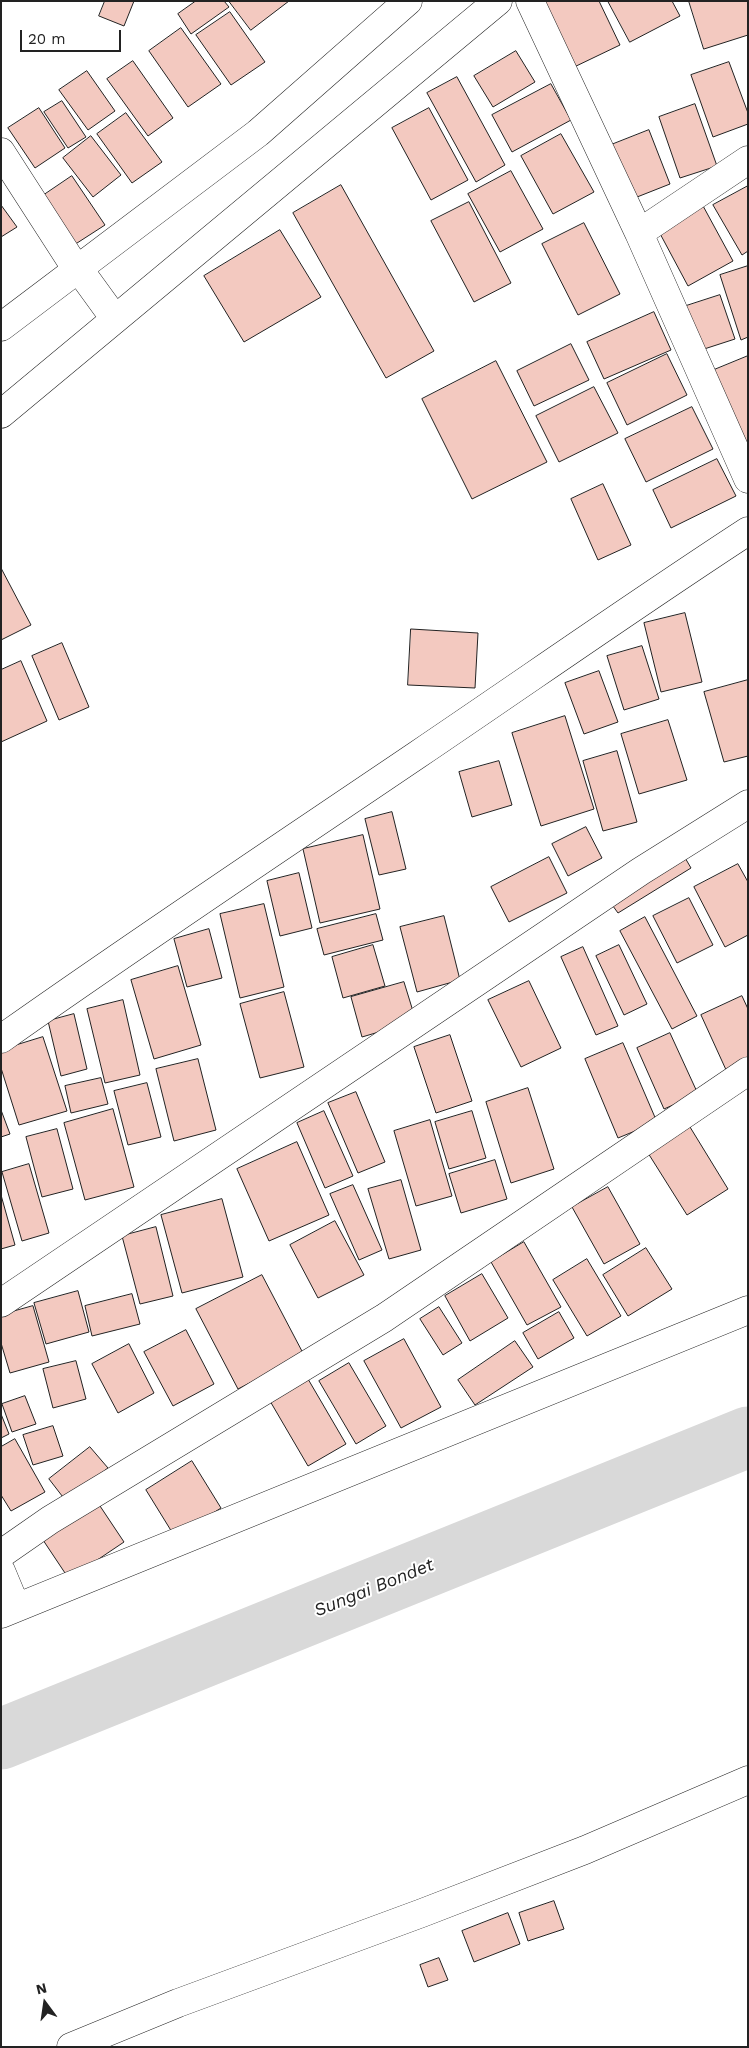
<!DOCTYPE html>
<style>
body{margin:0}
#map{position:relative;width:749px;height:2048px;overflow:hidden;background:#fff;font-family:"Work Sans",sans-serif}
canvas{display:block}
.frame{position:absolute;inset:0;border:2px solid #222;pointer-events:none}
.north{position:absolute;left:20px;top:1978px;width:50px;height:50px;-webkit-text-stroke:4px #fff;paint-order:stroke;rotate:346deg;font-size:14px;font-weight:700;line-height:20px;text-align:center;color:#222}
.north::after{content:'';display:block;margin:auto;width:18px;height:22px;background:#222;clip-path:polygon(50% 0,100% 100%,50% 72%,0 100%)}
.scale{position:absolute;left:20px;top:30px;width:101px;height:22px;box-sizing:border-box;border:2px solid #222;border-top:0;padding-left:6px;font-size:15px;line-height:18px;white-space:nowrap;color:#222;-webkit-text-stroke:4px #fff;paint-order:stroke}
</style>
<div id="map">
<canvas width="749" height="2048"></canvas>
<div class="frame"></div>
<div class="north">N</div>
<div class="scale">20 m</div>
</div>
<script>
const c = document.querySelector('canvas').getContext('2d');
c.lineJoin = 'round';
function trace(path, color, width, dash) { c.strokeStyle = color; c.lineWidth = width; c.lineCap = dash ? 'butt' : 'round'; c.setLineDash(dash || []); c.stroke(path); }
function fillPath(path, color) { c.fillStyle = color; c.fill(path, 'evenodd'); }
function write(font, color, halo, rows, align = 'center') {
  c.font = font + ' "Work Sans",sans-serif'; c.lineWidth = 4; c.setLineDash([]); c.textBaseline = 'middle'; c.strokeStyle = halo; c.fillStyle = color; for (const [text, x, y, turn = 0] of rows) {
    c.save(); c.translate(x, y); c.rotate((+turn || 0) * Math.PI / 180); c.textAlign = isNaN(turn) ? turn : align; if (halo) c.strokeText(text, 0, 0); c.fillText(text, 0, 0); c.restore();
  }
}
trace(new Path2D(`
 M1 1739 748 1437`), '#d9d9d9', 61);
const building = new Path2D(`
 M105 1H134L124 26 99 16Z
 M196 1H224L229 7 191 34 178 14Z
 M229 1H289L251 30Z
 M537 1H599L620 45 570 69Z
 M608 1H672L680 16 630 42Z
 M689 1H748V35L704 49Z
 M230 12 265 62 231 85 196 35Z
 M181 28 221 84 188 107 149 51Z
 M516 51 535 82 493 107 474 76Z
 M133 61 173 118 148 136 107 79Z
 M729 62 748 113V124L713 137 691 75Z
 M87 71 115 111 88 130 59 90Z
 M457 77 505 165 476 182 427 93Z
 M551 84 571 120 512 152 492 115Z
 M62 101 86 137 68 148 44 112Z
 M695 104 717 166 680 178 659 117Z
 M39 108 65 148 35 168 8 128Z
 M429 108 468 180 431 200 392 128Z
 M126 113 162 162 132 183 97 134Z
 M649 130 670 184 632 199 611 145Z
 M561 134 594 192 553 214 521 156Z
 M91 136 121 175 93 197 63 158Z
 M511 171 543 229 500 252 468 194Z
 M72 176 105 225 74 245 41 197Z
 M341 185 434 351 386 378 293 213Z
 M748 186V251L742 255 713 205Z
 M469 202 511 283 474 302 431 221Z
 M702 204 733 261 688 286 657 228Z
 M1 205 17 227 1 237Z
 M584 223 620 294 578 315 542 244Z
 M280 230 321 297 244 342 204 276Z
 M748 266V337L741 340 720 275Z
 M720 295 735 339 698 351 683 307Z
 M654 312 671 350 604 379 587 342Z
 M571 344 589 380 534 406 517 371Z
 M667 354 687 395 627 425 607 383Z
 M748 356V447L714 370Z
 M496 361 547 462 472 499 422 399Z
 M594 387 618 433 559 462 536 416Z
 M692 407 713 449 646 482 625 439Z
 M717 459 736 496 671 528 653 490Z
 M603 484 631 545 598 560 571 499Z
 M1 568 31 625 1 640Z
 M685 613 702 682 661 692 644 623Z
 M411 629 478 633 475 688 408 685Z
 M62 643 89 707 59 720 32 656Z
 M642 646 659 699 624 710 607 656Z
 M21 661 47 721 1 742V670Z
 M599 671 618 722 584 734 565 683Z
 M748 680V756L724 762 704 692Z
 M565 716 594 809 541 826 512 733Z
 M668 720 687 780 639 794 621 734Z
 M617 751 637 822 603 831 583 761Z
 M499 761 512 805 472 817 459 772Z
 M392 812 406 869 379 875 365 819Z
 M586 827 602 858 568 876 552 844Z
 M363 835 380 909 320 923 303 849Z
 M684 856 691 868 618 913 610 902Z
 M549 857 567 893 509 922 491 887Z
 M738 864 748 882V935L725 947 694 887Z
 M299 873 312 928 280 936 267 881Z
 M689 898 713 945 677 963 653 916Z
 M264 904 284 987 240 998 220 914Z
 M376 914 383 940 324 955 317 929Z
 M444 916 460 980 417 992 400 927Z
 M645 917 697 1016 672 1029 620 931Z
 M209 929 222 978 187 987 174 939Z
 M373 945 385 986 343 998 332 957Z
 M619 945 647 1004 624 1015 596 956Z
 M583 947 618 1026 596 1035 561 957Z
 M178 966 201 1045 154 1059 131 980Z
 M529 981 561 1048 521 1067 488 1000Z
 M404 982 416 1021 362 1037 351 997Z
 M284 992 304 1067 260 1078 240 1004Z
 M742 996 748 1009V1062L727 1072 701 1015Z
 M123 1000 140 1075 105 1083 87 1009Z
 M74 1014 87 1069 61 1076 48 1021Z
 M670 1033 698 1094 664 1109 637 1048Z
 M450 1035 472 1101 436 1113 414 1047Z
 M43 1037 67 1111 19 1125 1 1068V1050Z
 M623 1043 657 1122 618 1138 585 1059Z
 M198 1059 216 1130 174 1141 156 1069Z
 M101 1078 108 1104 71 1113 65 1086Z
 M147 1083 161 1137 128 1145 114 1091Z
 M528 1088 554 1169 511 1183 486 1102Z
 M356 1092 385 1162 358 1173 328 1103Z
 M113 1109 134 1187 85 1200 64 1123Z
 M1 1110 10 1134 1 1137Z
 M324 1111 353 1176 325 1188 297 1123Z
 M472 1111 486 1158 449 1169 435 1122Z
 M430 1120 452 1196 416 1206 394 1131Z
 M690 1127 728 1189 687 1215 648 1153Z
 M57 1129 73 1189 42 1197 26 1137Z
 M297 1142 329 1215 269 1241 237 1169Z
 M495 1160 507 1199 461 1213 449 1174Z
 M29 1164 49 1233 22 1241 2 1172Z
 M401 1180 421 1250 389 1259 368 1189Z
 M353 1185 382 1250 359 1260 330 1194Z
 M608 1187 640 1244 604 1264 572 1207Z
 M1 1195 15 1245 1 1249Z
 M222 1199 243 1277 182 1293 161 1215Z
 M335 1221 364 1275 318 1298 290 1245Z
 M156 1227 173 1296 140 1304 122 1236Z
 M524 1242 561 1307 527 1325 491 1262Z
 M646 1248 672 1289 628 1316 603 1275Z
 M587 1259 621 1316 587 1336 553 1280Z
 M482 1274 508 1318 470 1341 445 1296Z
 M262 1275 304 1355 238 1389 196 1309Z
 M78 1291 89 1332 46 1344 34 1303Z
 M132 1294 140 1324 92 1336 85 1306Z
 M33 1306 49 1362 10 1373 1 1343V1315Z
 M439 1307 462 1343 443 1355 420 1319Z
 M559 1312 574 1338 538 1359 523 1333Z
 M186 1330 214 1384 173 1406 144 1352Z
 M404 1339 441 1407 401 1428 364 1361Z
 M515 1341 533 1367 475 1405 458 1380Z
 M129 1344 154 1393 118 1413 92 1364Z
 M76 1361 86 1399 53 1408 43 1369Z
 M349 1363 386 1426 356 1444 319 1381Z
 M308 1379 346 1444 308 1466 270 1401Z
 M25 1396 36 1424 12 1432 2 1404Z
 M1 1414 9 1434 1 1438Z
 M53 1426 63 1456 33 1465 23 1435Z
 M15 1439 45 1492 11 1511 1 1495V1447Z
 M90 1447 108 1468 66 1501 49 1479Z
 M192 1461 221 1508 175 1537 146 1490Z
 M98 1503 124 1542 69 1579 43 1540Z
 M554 1901 564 1929 528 1941 519 1913Z
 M508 1913 520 1944 474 1962 462 1931Z
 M439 1958 448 1980 428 1987 420 1965Z`);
fillPath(building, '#f3c9c0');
trace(building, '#222', 1);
const street = new Path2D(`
 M530 1 639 233 748 479
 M1 152 77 270 86 279 115 319
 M639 233 748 160
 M1 327 258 133 408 1
 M1 414 498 1
 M1 1039C138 942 278 849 417 755 528 680 636 604 748 531
 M1 1303 641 871 748 804
 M1 1554 50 1520 384 1318 748 1071
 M1 1571 16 1607
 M1 1614 748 1310
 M71 2047 178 2003 422 1913 585 1850 748 1780`);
trace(street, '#222', 29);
trace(street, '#fff', 28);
write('italic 18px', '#222', '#fff', [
 ["Sungai Bondet",374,1588,-22]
]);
</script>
